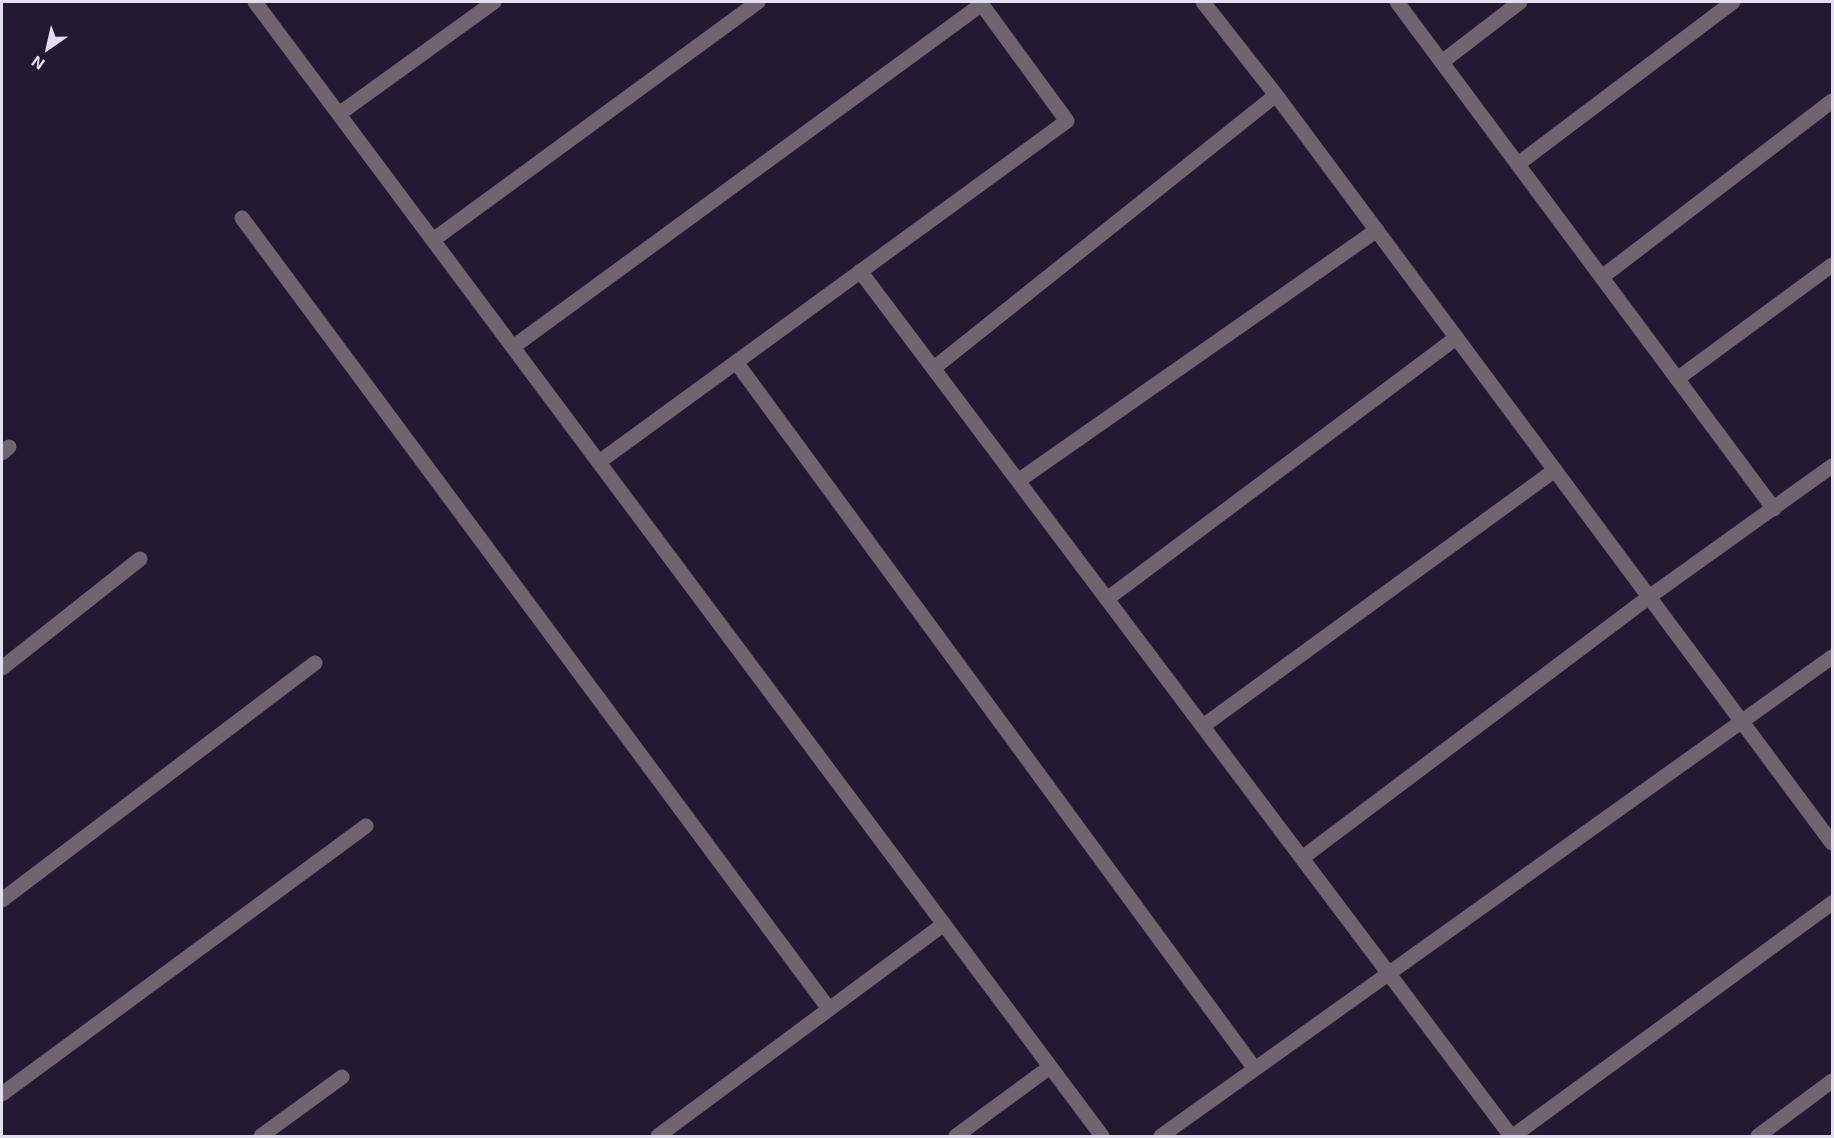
<!DOCTYPE html>
<style>
body{margin:0}
#map{position:relative;width:1834px;height:1138px;overflow:hidden;background:#231a32;font-family:"Exo 2",sans-serif}
canvas{display:block}
.frame{position:absolute;inset:0;border:3px solid #e4dff0;pointer-events:none}
.north{position:absolute;left:18px;top:18px;width:60px;height:60px;-webkit-text-stroke:4px #231a32;paint-order:stroke;rotate:214deg;font-size:16px;font-weight:700;line-height:24px;text-align:center;color:#e4dff0}
.north::after{content:'';display:block;margin:auto;width:21px;height:27px;background:#e4dff0;clip-path:polygon(50% 0,100% 100%,50% 72%,0 100%)}
</style>
<div id="map">
<canvas width="1834" height="1138"></canvas>
<div class="frame"></div>
<div class="north">N</div>
</div>
<script>
const c = document.querySelector('canvas').getContext('2d');
c.lineJoin = 'round';
function trace(path, color, width, dash) { c.strokeStyle = color; c.lineWidth = width; c.lineCap = dash ? 'butt' : 'round'; c.setLineDash(dash || []); c.stroke(path); }
trace(new Path2D(`
 M255 2 1102 1136
 M1203 2 1276 95 1832 843
 M1397 2 1774 509
 M1442 62 1520 2
 M339 114 494 2
 M1518 164 1733 2
 M242 218 829 1009
 M433 240 758 2
 M860 271 1511 1136
 M1602 277 1832 101
 M513 347 982 4
 M736 362 1255 1069
 M934 368 1276 95
 M1677 379 1832 265
 M2 453 9 447
 M599 462 1067 121 980 2
 M1018 481 1377 230
 M1107 599 1456 338
 M2 668 140 559
 M1203 726 1555 470
 M1302 858 1649 597 1832 466
 M2 900 315 663
 M2 1094 366 826
 M261 1136 342 1077
 M658 1136 944 924
 M956 1136 1050 1067
 M1161 1136 1832 657
 M1513 1136 1832 903
 M1758 1136 1832 1081`), '#6f646f', 15);
</script>
